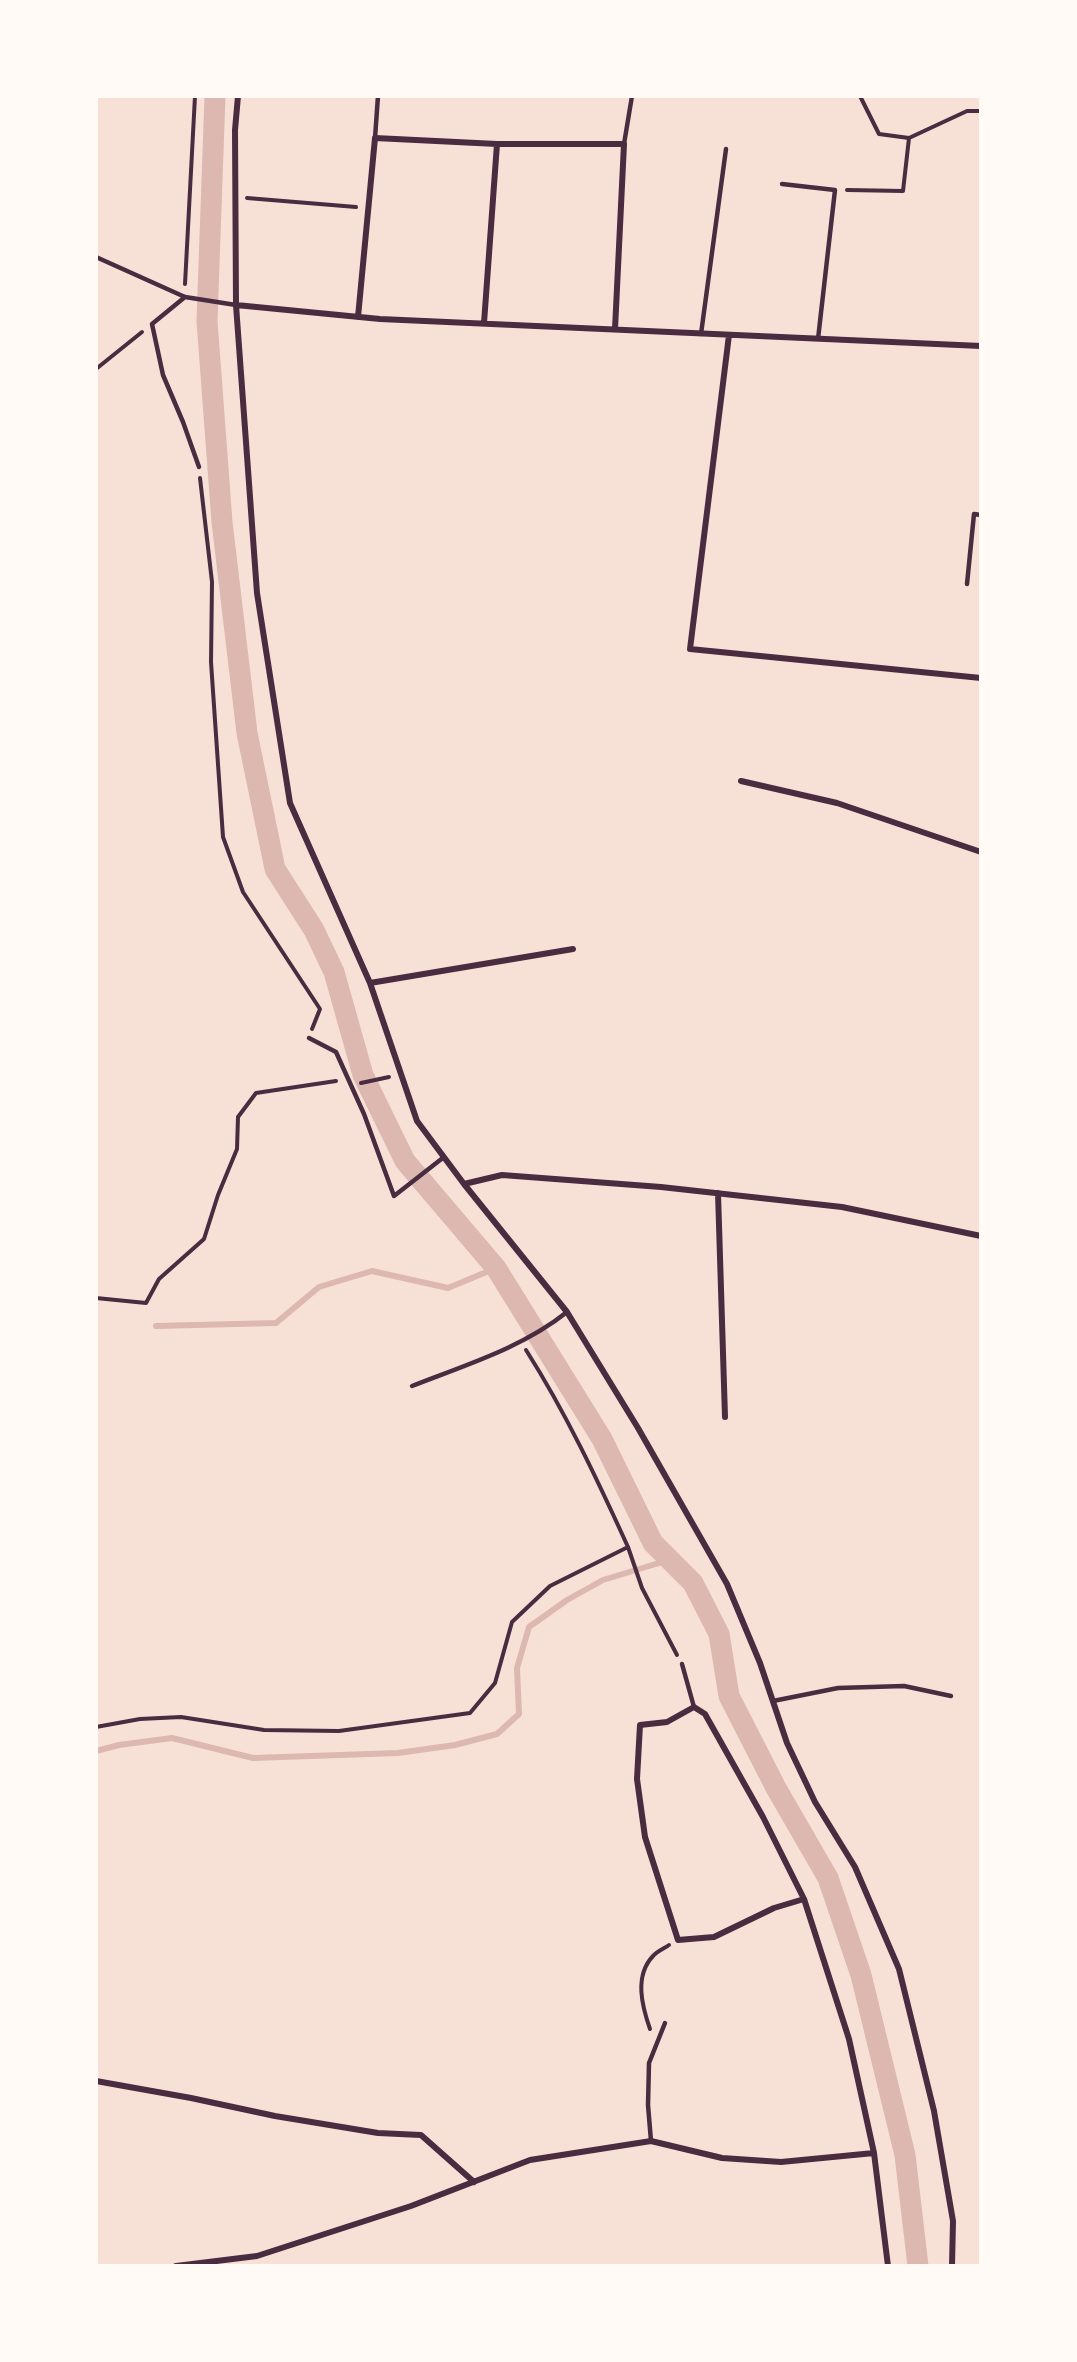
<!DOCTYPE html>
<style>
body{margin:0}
#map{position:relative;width:1077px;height:2362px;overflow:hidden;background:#f7e1d7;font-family:"Noto Sans",sans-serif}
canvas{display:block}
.frame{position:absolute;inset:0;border:98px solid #fffaf5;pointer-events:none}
</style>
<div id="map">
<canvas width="1077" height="2362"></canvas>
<div class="frame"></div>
</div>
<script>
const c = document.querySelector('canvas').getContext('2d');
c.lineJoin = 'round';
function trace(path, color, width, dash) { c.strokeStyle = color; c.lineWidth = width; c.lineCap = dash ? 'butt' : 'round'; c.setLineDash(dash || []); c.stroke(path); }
trace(new Path2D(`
 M156 1326 276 1323 319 1287 372 1271 448 1288 496 1268
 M96 1751 119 1745 172 1738 253 1758 398 1753 455 1745 497 1734 519 1714 517 1668 529 1627 567 1600 603 1580 669 1560`), '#dcb8b0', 6);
trace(new Path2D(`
 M215 96 207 321 222 522 247 733 275 869 314 930 334 972 363 1075 405 1161 496 1268 602 1439 653 1543 693 1583 719 1634 729 1696 776 1788 828 1878 861 1975 905 2155 918 2266`), '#dcb8b0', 21);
trace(new Path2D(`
 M860 96 879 134 909 138 967 111H981
 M847 190 903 191 909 138
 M247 198 356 207
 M185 284 195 96
 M96 369 142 332
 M200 478 212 582 211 662 223 837 243 892 320 1009 312 1029
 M361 1083 389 1077
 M96 1298 146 1303 159 1279 204 1239 218 1195 237 1149 238 1117 256 1093 336 1081
 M628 1547 642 1588 677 1655
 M96 1727 140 1719 181 1717 264 1730 339 1731 470 1713 495 1683 512 1622 550 1586 628 1547C597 1479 566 1413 526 1350
 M650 2029C642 2006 634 1976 653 1956 657 1951 665 1948 669 1945`), '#4a2c40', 4);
trace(new Path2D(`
 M375 138 378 96
 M624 144 632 96
 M782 184 835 190 818 339
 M96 257 185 297 236 305
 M185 297 152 324 163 375 183 422 199 467
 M701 334 726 149
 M967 584 974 514 981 515
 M309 1038 336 1052 364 1114 394 1196 444 1157
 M412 1386C465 1365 522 1348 567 1312
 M682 1664 694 1707
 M773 1701 838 1688 904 1686 951 1696
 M651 2141 648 2105 649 2063 665 2023`), '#4a2c40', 4.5);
trace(new Path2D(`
 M238 96 235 130 236 305 257 593 290 803 370 983 417 1121 464 1184 502 1175 661 1187 842 1207 981 1236
 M497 144H624L615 329
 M236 305 380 319 981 346
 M358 317 375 138 497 144 484 323
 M729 335 690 649 981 678
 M741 781 837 803 981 852
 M370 983 573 949
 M464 1184 567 1312 638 1428 727 1584 760 1663 787 1743 815 1802 855 1867 899 1969 934 2111 953 2221 952 2266
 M718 1193 725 1417
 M804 1899 774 1908 714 1937 678 1940 645 1837 637 1779 640 1725 667 1722 694 1707 705 1714 763 1817 804 1899 849 2039 874 2153
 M96 2081 191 2098 275 2116 378 2133 421 2135 474 2182
 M176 2266 257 2256 411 2206 530 2160 651 2141 722 2158 781 2162 874 2153 888 2266`), '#4a2c40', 6);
</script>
